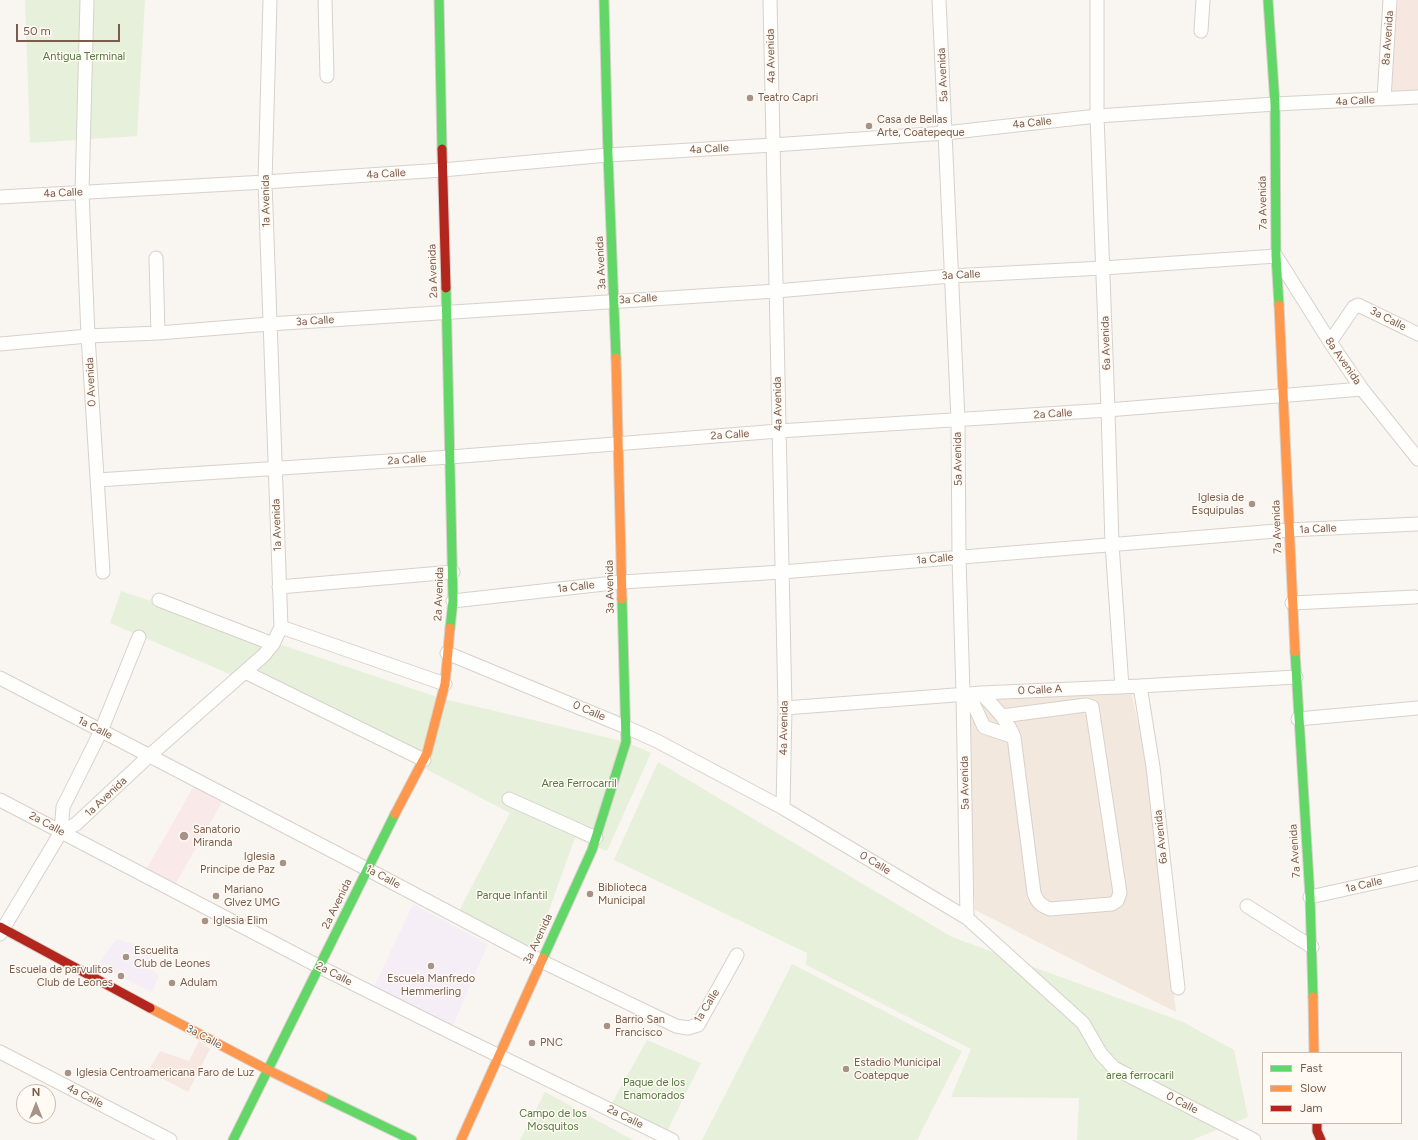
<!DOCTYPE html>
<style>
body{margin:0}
#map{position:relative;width:1418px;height:1140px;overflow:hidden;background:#f9f5f0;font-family:Figtree,sans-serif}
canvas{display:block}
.legend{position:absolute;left:1262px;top:1052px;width:140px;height:72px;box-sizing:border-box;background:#fffaf3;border:1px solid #cabbb1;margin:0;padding:5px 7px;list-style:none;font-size:12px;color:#7a5c4d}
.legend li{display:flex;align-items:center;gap:8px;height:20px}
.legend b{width:20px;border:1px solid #cabbb1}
.north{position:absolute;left:16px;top:1084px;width:40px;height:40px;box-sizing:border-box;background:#fffaf3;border:1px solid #cabbb1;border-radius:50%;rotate:0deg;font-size:11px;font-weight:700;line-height:16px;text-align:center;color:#7a5c4d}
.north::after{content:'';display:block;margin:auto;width:14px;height:18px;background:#a69286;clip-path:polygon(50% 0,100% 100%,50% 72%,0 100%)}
.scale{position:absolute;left:16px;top:24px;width:104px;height:18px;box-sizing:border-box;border:2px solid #7a5c4d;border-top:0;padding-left:5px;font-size:12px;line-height:14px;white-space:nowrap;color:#7a5c4d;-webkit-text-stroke:3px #fffaf3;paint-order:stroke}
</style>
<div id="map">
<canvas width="1418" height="1140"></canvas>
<ul class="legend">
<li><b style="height:5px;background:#63d668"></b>Fast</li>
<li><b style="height:5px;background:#ff974d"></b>Slow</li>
<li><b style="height:5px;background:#b3261e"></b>Jam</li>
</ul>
<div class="north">N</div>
<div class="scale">50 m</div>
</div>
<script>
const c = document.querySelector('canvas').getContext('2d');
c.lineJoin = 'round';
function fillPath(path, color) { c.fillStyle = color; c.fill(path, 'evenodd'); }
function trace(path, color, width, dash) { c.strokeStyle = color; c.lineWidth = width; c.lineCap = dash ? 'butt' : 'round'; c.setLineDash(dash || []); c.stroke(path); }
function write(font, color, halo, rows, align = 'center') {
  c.font = font + ' Figtree,sans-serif'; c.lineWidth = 3; c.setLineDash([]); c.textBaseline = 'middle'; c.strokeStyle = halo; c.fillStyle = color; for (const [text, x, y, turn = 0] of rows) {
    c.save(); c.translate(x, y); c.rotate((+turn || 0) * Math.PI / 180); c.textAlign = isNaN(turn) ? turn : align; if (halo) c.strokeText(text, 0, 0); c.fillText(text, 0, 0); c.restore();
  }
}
fillPath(new Path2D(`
 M1130 688 1148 767 1176 1012 975 910 964 698Z`), '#f2e8de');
fillPath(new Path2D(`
 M1398 0H1418V90L1389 91Z
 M199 1041 210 1049 188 1092 148 1071 160 1051 189 1061Z`), '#f6e8e1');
fillPath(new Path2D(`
 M413 904 488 944 450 1032 373 989Z
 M116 939 151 949 146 966 159 975 152 992 97 966Z`), '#f6eef6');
fillPath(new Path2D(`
 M194 786 222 802 175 885 146 870Z`), '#fae9e9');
fillPath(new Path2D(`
 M25 0H145L137 136 30 143Z
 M121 591 440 698 626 742 651 753 607 851 575 838 532 957 459 911 510 813 307 707 110 623Z
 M658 762 952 937 1183 1022 1234 1050 1248 1117 1192 1140H1077L1079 1098 951 1097 971 1049 806 965 807 953 614 860Z
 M792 964 962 1051 917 1140H702Z
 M647 1040 701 1063 666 1133 611 1105Z
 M545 1092 633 1140H520Z`), '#e7f0db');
const street = new Path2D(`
 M87 0 82 192 88 336 103 572
 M325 0 327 76
 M770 0 785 708 783 808
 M939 0 958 420 959 557 963 694 967 918
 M1097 0V116L1108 410 1112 544 1122 687
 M1201 31 1203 0
 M1384 99 1390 0
 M0 197 265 182 442 170 608 155 773 145 945 133 1097 116 1275 104 1418 97
 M156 258 158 333
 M1330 342 1354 307 1358 305 1418 334
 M0 344 88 336 158 333 269 324 776 291 951 276 1103 268 1276 256 1330 342 1362 389 1418 459
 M97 480 450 457 779 431 1108 410 1362 389
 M279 587 453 572
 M159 600 273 644
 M453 601 622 582 782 572 1288 530 1418 524
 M1292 603 1415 597
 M281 627 445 684
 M447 653 626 727 657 741 783 808 967 918 1083 1023 1101 1054 1114 1068 1254 1140
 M245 672 424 760
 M0 678 367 869 541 961 676 1026 688 1028 698 1025 737 955
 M1140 686 1153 767 1178 988
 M981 693C994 707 1007 719 1014 737L1034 893C1037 902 1040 905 1050 909L1112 904 1117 901 1120 893 1092 707 1086 705 1002 716
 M969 694 984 727 1014 737
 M785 708 981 693 1140 686 1296 677
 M1298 719 1418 708
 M509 799 596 838
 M0 800 320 967 450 1032 672 1140
 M61 832 63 807 101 731 139 637
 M1310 897 1418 873
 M1247 906 1312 947
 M0 934 61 832 76 824 149 756 264 655 273 644 281 627 265 182 270 0
 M0 1052 170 1140`);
const fast = new Path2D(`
 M439 0 442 149
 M604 0 608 155 616 358
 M1268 0 1275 104 1276 256 1279 305
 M446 288 453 601 450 628
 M1295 652 1310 897 1313 997
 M543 958 592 850 626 742 622 599
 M323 1097 412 1140
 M233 1140 395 814`);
const slow = new Path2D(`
 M1279 305 1295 652
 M616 358 622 599
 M395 814 427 753 445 684 450 628
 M1313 997 1314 1053
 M150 1008 268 1070 323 1097
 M461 1140 543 958`);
const jam = new Path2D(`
 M442 149 446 288
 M0 927 150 1008
 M1317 1123V1131L1321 1140`);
trace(street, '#d7d1cb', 15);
trace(fast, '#d9d2cb', 11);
trace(slow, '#d9d2cb', 11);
trace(jam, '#d9d2cb', 11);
trace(street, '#fefefd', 13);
trace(fast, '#63d668', 9);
trace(slow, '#ff974d', 9);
trace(jam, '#b3261e', 9);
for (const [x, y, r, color] of [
 [750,98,4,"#a69286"],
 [869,126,4,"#a69286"],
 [1252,504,4,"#a69286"],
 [184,836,5,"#a69286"],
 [283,863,4,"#a69286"],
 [590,894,4,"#a69286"],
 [216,896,4,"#a69286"],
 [205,921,4,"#a69286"],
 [126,957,4,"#a69286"],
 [431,966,4,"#a69286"],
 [121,976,4,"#a69286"],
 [172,983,4,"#a69286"],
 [607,1026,4,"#a69286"],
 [532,1043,4,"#a69286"],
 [846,1069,4,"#a69286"],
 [68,1073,4,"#a69286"]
]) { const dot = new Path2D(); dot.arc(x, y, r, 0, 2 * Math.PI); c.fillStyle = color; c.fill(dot); trace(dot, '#fffaf3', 1.5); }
write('11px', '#7a5c4d', '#fffaf3', [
 ["8a Avenida",1388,38,-86],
 ["4a Avenida",771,56,-91],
 ["5a Avenida",943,75,-93],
 ["4a Calle",1355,101,-3],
 ["4a Calle",1032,123,-6],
 ["4a Calle",709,149,-3],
 ["4a Calle",386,174,-4],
 ["4a Calle",63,193,-3],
 ["1a Avenida",266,201,-91],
 ["7a Avenida",1263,203,-91],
 ["3a Avenida",601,263,-93],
 ["2a Avenida",433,271,-92],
 ["3a Calle",961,275,-3],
 ["3a Calle",638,299,-4],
 ["3a Calle",1388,319,27],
 ["3a Calle",315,321,-4],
 ["6a Avenida",1106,343,-92],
 ["8a Avenida",1343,361,55],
 ["0 Avenida",91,382,-93],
 ["4a Avenida",778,404,-91],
 ["2a Calle",1053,414,-4],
 ["2a Calle",730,435,-4],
 ["5a Avenida",958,459,-91],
 ["2a Calle",407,460,-4],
 ["1a Avenida",277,525,-92],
 ["7a Avenida",1277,527,-92],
 ["1a Calle",1318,529,-3],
 ["1a Calle",935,559,-5],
 ["1a Calle",576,587,-6],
 ["3a Avenida",610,587,-91],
 ["2a Avenida",439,594,-88],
 ["0 Calle A",1040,690,-3],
 ["0 Calle",589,711,23],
 ["1a Calle",95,728,27],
 ["4a Avenida",784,728,-89],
 ["5a Avenida",965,783,-91],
 ["1a Avenida",106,797,-43],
 ["2a Calle",47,824,28],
 ["6a Avenida",1161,837,-96],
 ["7a Avenida",1295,851,-94],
 ["0 Calle",875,863,31],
 ["1a Calle",383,877,28],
 ["1a Calle",1364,885,-13],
 ["2a Avenida",337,904,-64],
 ["3a Avenida",538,939,-65],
 ["2a Calle",334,974,27],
 ["1a Calle",707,1006,-58],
 ["3a Calle",204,1037,28],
 ["4a Calle",85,1096,27],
 ["0 Calle",1182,1103,27],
 ["2a Calle",625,1117,26]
]);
write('11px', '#537a41', '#fffaf3', [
 ["Antigua Terminal",84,57],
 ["Area Ferrocarril",579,784],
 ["Parque Infantil",512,896],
 ["area ferrocaril",1140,1076],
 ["Paque de los",654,1083],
 ["Enamorados",654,1096],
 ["Campo de los",553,1114],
 ["Mosquitos",553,1127]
]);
write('11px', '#7a5c4d', '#fffaf3', [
 ["Teatro Capri",758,98],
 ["Casa de Bellas",877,120],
 ["Arte, Coatepeque",877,133],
 ["Iglesia de",1244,498,"right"],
 ["Esquipulas",1244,511,"right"],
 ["Sanatorio",193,830],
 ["Miranda",193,843],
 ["Iglesia",275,857,"right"],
 ["Principe de Paz",275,870,"right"],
 ["Biblioteca",598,888],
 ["Municipal",598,901],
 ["Mariano",224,890],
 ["Glvez UMG",224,903],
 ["Iglesia Elim",213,921],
 ["Escuelita",134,951],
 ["Club de Leones",134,964],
 ["Escuela de parvulitos",113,970,"right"],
 ["Club de Leones",113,983,"right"],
 ["Escuela Manfredo",431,979,"center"],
 ["Hemmerling",431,992,"center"],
 ["Adulam",180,983],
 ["Barrio San",615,1020],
 ["Francisco",615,1033],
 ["PNC",540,1043],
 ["Estadio Municipal",854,1063],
 ["Coatepque",854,1076],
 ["Iglesia Centroamericana Faro de Luz",76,1073]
], 'left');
</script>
